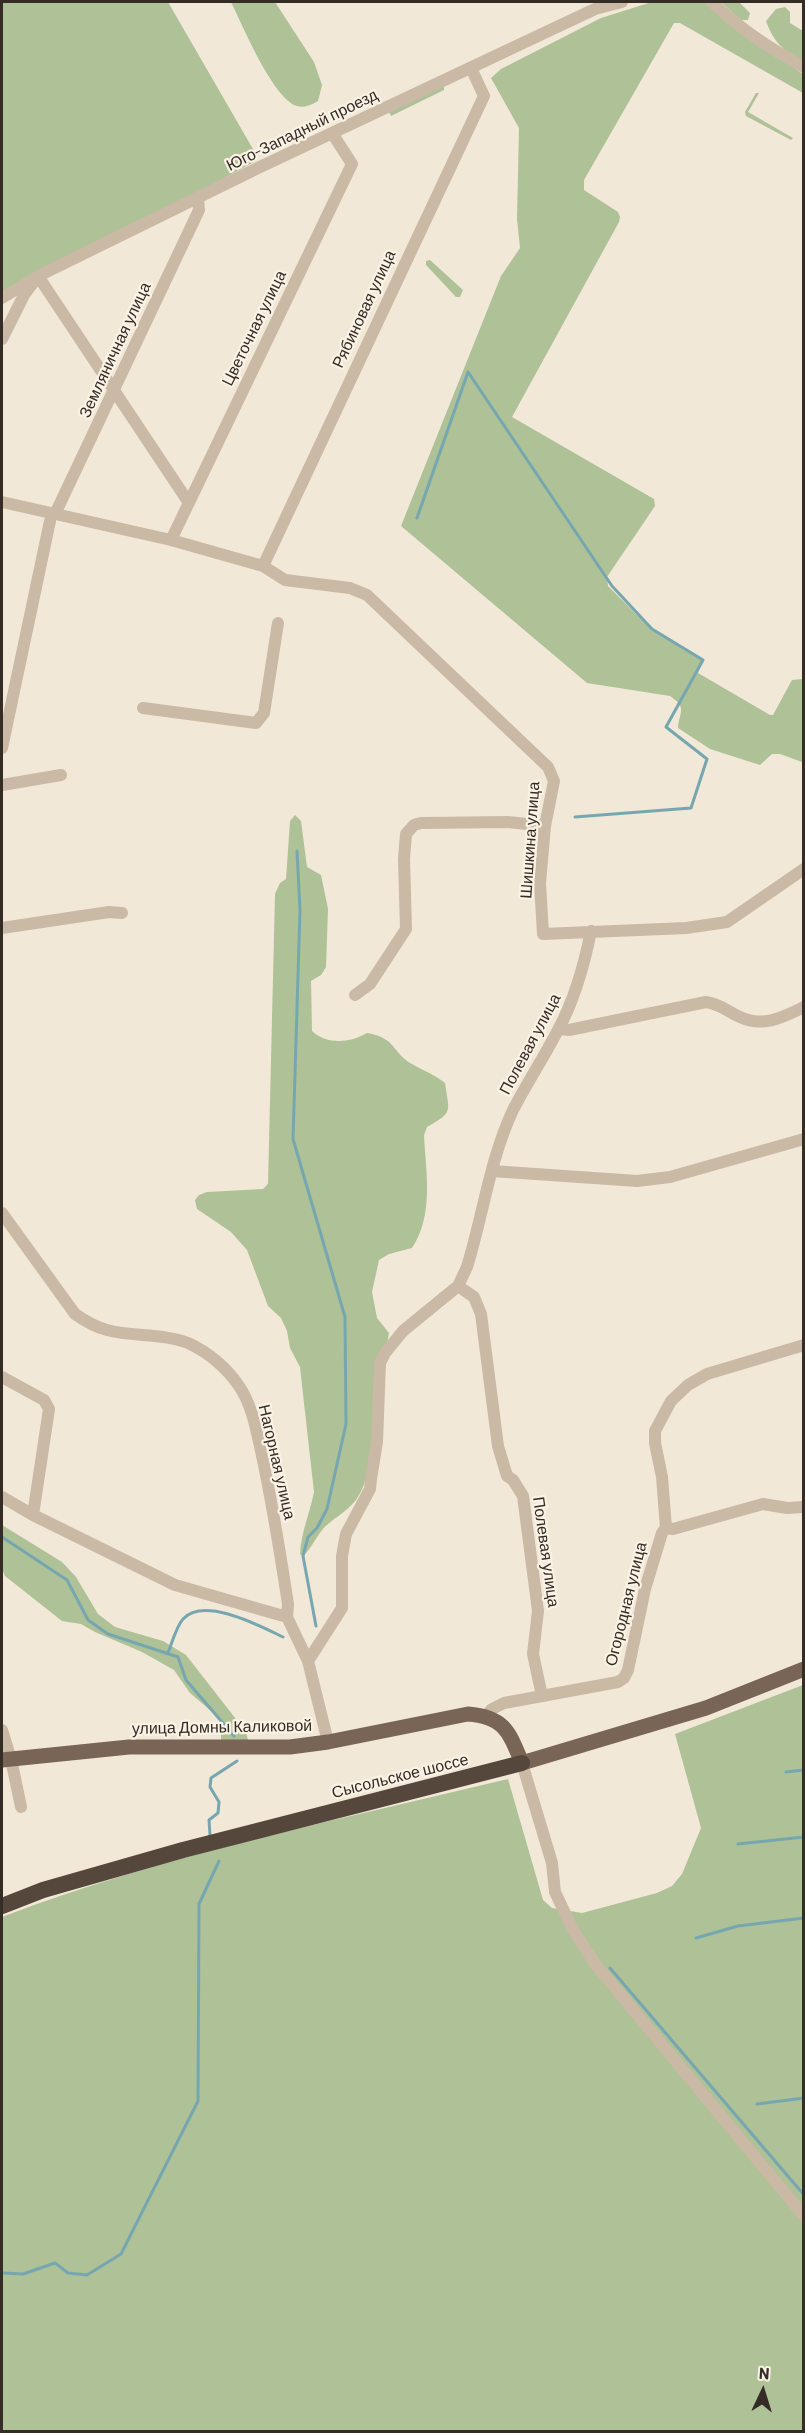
<!DOCTYPE html>
<meta charset="utf-8">
<style>
body{margin:0}
#map{position:relative;width:805px;height:2433px;overflow:hidden;background:#f2e8d8;font-family:Barlow,sans-serif}
canvas{display:block}
.frame{position:absolute;inset:0;border:3px solid #352c26;pointer-events:none}
.north{position:absolute;left:733px;top:2361px;width:60px;height:60px;-webkit-text-stroke:4px #faf2e4;paint-order:stroke;rotate:4deg;font-size:16px;font-weight:700;line-height:24px;text-align:center;color:#352c26}
.north::after{content:'';display:block;margin:auto;width:21px;height:27px;background:#352c26;clip-path:polygon(50% 0,100% 100%,50% 72%,0 100%)}
</style>
<div id="map">
<canvas width="805" height="2433"></canvas>
<div class="frame"></div>
<div class="north">N</div>
</div>
<script>
const c = document.querySelector('canvas').getContext('2d');
c.lineJoin = 'round';
function fillPath(path, color) { c.fillStyle = color; c.fill(path, 'evenodd'); }
function trace(path, color, width, dash) { c.strokeStyle = color; c.lineWidth = width; c.lineCap = dash ? 'butt' : 'round'; c.setLineDash(dash || []); c.stroke(path); }
function write(font, color, halo, rows, align = 'center') {
  c.font = font + ' Barlow,sans-serif'; c.lineWidth = 4.5; c.setLineDash([]); c.textBaseline = 'middle'; c.strokeStyle = halo; c.fillStyle = color; for (const [text, x, y, turn = 0] of rows) {
    c.save(); c.translate(x, y); c.rotate((+turn || 0) * Math.PI / 180); c.textAlign = isNaN(turn) ? turn : align; if (halo) c.strokeText(text, 0, 0); c.fillText(text, 0, 0); c.restore();
  }
}
fillPath(new Path2D(`
 M2 2H168L257 156 256 161 2 297Z
 M231 2H275L314 62 322 85 318 101C311 105 305 108 297 106 273 99 242 24 231 2Z
 M652 2H705L727 23 803 74V93L680 23H674L584 180V190L618 212 620 217 619 222 512 417 654 499 655 506 607 577 608 586 649 627 702 658 703 661 698 673 770 715H773L792 680 803 679V761L802 762 780 754H772L760 765 710 749 678 728C679 712 688 708 670 696L587 683 401 526 501 276 520 248 517 219 519 128 491 78 501 69 601 18Z
 M721 2H739L750 13 748 20H741Z
 M785 7 790 12V23L803 31V62C784 51 774 43 766 21L776 9Z
 M444 86V90L391 116 389 112Z
 M756 93H759L748 112 793 138 791 140 746 116 745 112Z
 M430 260 463 290 460 297H456L426 265V261Z
 M295 815 301 821 307 867 321 875 328 909 326 967 321 975 311 981 312 1031C327 1045 350 1043 367 1033 397 1038 392 1053 412 1064 424 1071 434 1074 445 1083 449 1112 454 1112 427 1127L424 1135C426 1173 434 1215 412 1248L389 1254 379 1260 372 1292 377 1318 389 1333C381 1375 379 1469 356 1500 346 1513 330 1520 322 1530 315 1539 311 1549 303 1556L300 1554C301 1532 310 1513 314 1492L300 1367 290 1348 287 1331 281 1318 268 1306 247 1250 231 1232 197 1209 195 1200 199 1195 207 1192 263 1189 268 1184 275 894 280 883 286 879 290 821Z
 M2 1525 62 1562 76 1577 98 1614 115 1627 163 1641 186 1655 246 1732 248 1740H221V1725L217 1716 190 1693 174 1670 142 1652 95 1632 81 1624 62 1621 5 1576 2 1569Z
 M803 1685V2431L2 2432V1917C165 1854 339 1820 508 1779L543 1900 552 1908 582 1913 657 1893 672 1886 682 1874 701 1828 675 1734Z`), '#aec197');
trace(new Path2D(`
 M417 518 468 372 612 586 652 629 703 660 666 727 707 759 691 808 575 817
 M297 851 300 910 293 1139 345 1317 346 1424 327 1509 317 1528 308 1537 303 1556 316 1626
 M2 1537 67 1580 88 1620 108 1634 178 1657 186 1680 234 1736
 M168 1653C172 1643 176 1627 183 1619 204 1596 260 1626 283 1637
 M786 1772 804 1770
 M210 1835 209 1820 218 1813 219 1802 210 1787 211 1778 237 1761
 M738 1844 804 1837
 M696 1938 738 1926 804 1918
 M610 1968 804 2195
 M757 2104 804 2098
 M2 2273 23 2274 55 2263 68 2273 87 2275 121 2254 198 2101 199 1904 219 1861`), '#76a7b0', 3);
trace(new Path2D(`
 M712 2C739 28 770 49 804 67
 M2 298 38 276 260 167 595 9 622 2
 M2 339 24 295 38 276 189 503
 M2 502 171 540 263 566 285 580 350 588 367 595 548 767 554 781 545 826 540 883 543 934 686 928 727 922 804 869
 M55 514 199 210 198 199
 M171 540 352 164 332 133
 M263 566 484 96 471 68
 M143 708 256 723 264 713 278 623
 M2 748 50 521
 M2 785 61 775
 M2 928 109 912 122 913
 M355 995 370 984 406 929 404 859 406 834 414 825 421 823 508 822 545 826
 M559 1029 569 1030 706 1002C720 1004 727 1011 740 1017 763 1028 783 1017 804 1007
 M492 1171 637 1181 670 1177 804 1139
 M2 1213 75 1314C85 1321 95 1327 107 1330 133 1337 162 1333 188 1343 208 1352 227 1368 239 1386 252 1405 256 1429 261 1451 272 1501 280 1552 288 1604L287 1617 308 1661 328 1742
 M458 1286 474 1297 481 1314 498 1446 507 1476 513 1480 523 1496 538 1611 533 1654 542 1696
 M2 1377 44 1400 49 1409 33 1515
 M2 1497 33 1515 175 1585 287 1617
 M666 1528 673 1529 763 1504 787 1508 804 1507
 M308 1661 342 1608V1556L346 1534 370 1489 371 1479 377 1442 380 1363 385 1353 403 1331 458 1286 467 1267C483 1215 490 1159 513 1110 527 1083 544 1057 558 1030 575 999 584 966 591 931
 M486 1716 492 1709 504 1703 618 1682 624 1678 628 1670 645 1589 662 1533 666 1528 662 1477 655 1443V1431L671 1401 688 1385 707 1374 804 1345
 M2 1730 11 1759 21 1807
 M522 1763 552 1863 555 1892 573 1930 596 1965 804 2216`), '#cab9a4', 12);
trace(new Path2D(`
 M2 1760 129 1747H290L328 1742 468 1714C505 1717 509 1732 522 1763L706 1708 804 1669`), '#786556', 15);
trace(new Path2D(`
 M2 1906 43 1890 183 1850 522 1763`), '#56473c', 16);
write('16px', '#352c26', '#faf2e4', [
 ["Юго-Западный проезд",302,130,-26],
 ["Рябиновая улица",364,309,-65],
 ["Цветочная улица",254,328,-64],
 ["Земляничная улица",115,350,-65],
 ["Шишкина улица",530,840,-86],
 ["Полевая улица",530,1044,-62],
 ["Нагорная улица",277,1462,77],
 ["Полевая улица",546,1552,82],
 ["Огородная улица",626,1604,-76],
 ["улица Домны Каликовой",222,1727,-1],
 ["Сысольское шоссе",400,1776,-14]
]);
</script>
